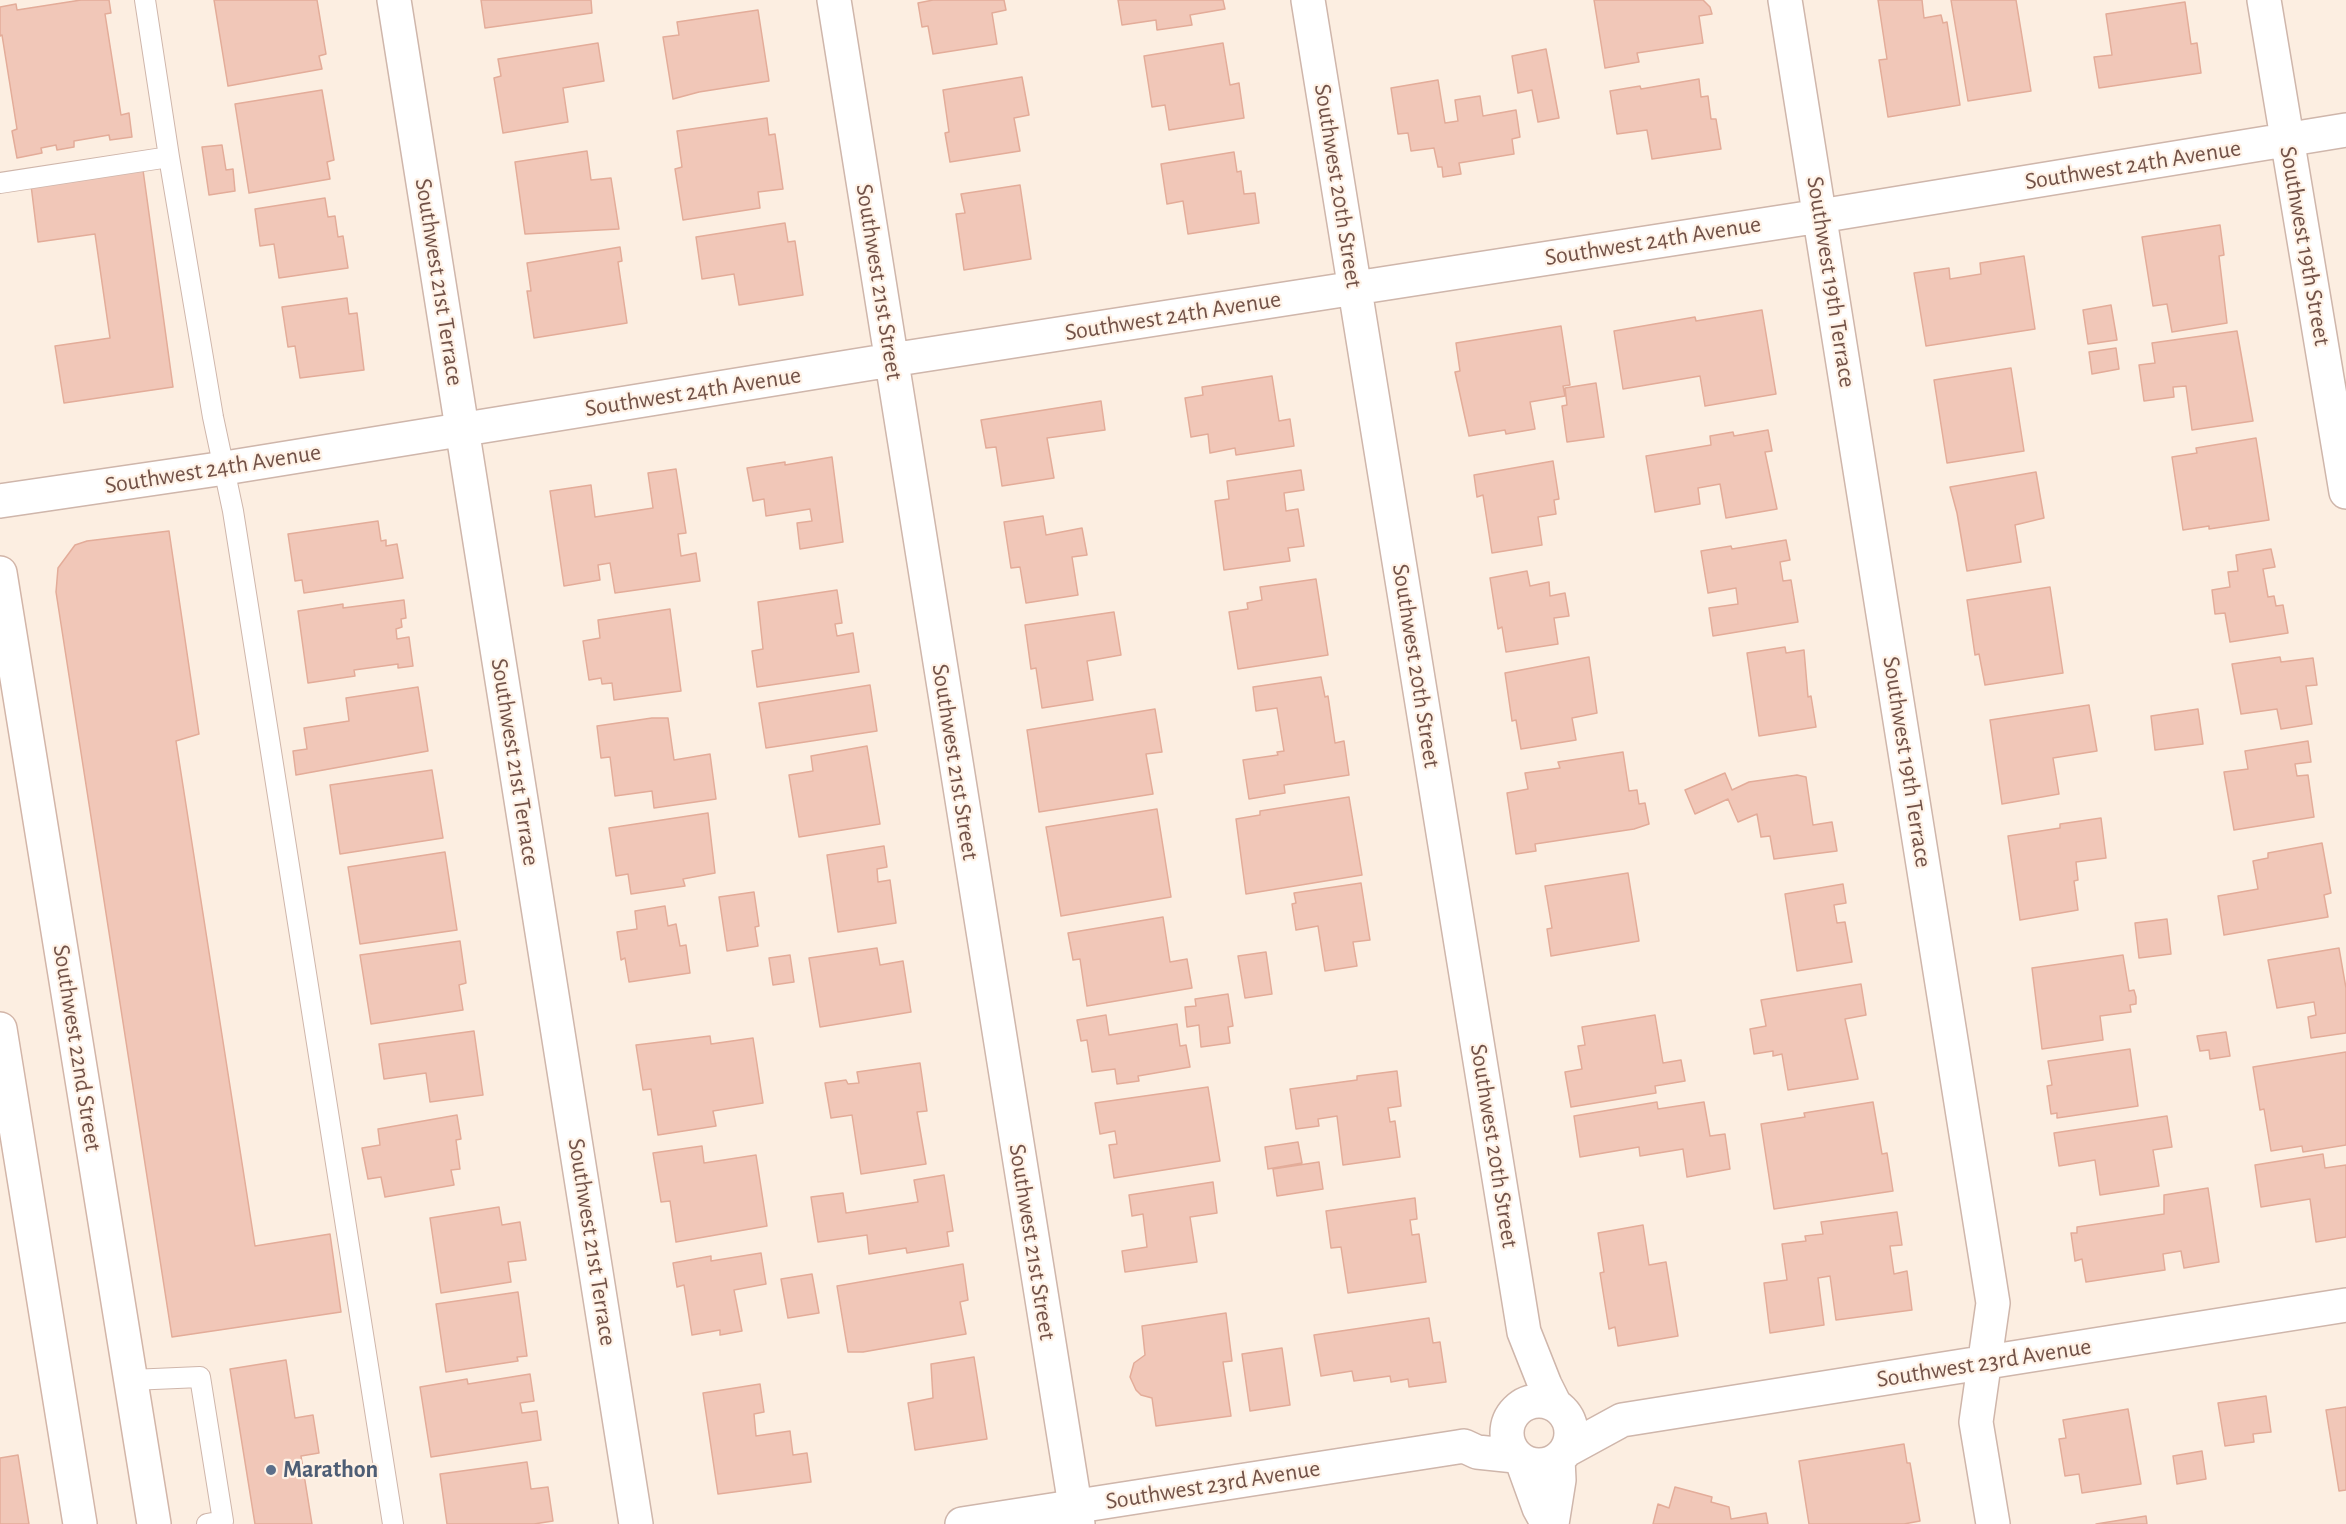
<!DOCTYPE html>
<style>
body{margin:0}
canvas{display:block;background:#fceee1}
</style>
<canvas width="2346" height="1524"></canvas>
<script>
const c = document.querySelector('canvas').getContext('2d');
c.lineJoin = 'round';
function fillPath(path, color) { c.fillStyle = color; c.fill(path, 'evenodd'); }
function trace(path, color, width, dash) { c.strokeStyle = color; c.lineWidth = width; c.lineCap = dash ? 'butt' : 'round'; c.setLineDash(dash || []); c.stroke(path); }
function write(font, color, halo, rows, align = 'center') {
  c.font = font + ' "Alegreya Sans",sans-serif'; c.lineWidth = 4.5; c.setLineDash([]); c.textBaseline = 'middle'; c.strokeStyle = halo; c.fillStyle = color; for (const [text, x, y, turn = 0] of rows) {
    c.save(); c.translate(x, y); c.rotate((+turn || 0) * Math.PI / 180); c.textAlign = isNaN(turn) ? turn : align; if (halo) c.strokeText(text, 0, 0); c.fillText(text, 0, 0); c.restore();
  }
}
const building = new Path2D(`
 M81 0H109L111 13 105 14 121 115 129 113 132 137 110 140 109 135 74 141V147L57 150 56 145 41 148 42 153 17 158 12 131 17 129 2 35 0 36V7L16 4 17 10Z
 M214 0H317L326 54 319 56 322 69 228 86Z
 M481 0H591L592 13 485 28Z
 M1004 0 1006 10 992 13 997 44 933 54 928 26 922 27 918 3 933 0Z
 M1118 0H1223L1225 9 1190 15 1192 25 1157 30 1156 20 1122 25Z
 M1594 0H1703L1710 7 1712 14 1699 16 1703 43 1637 53 1639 62 1605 68Z
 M1878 0H1922L1924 18 1941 15 1943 23 1947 22 1960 105 1888 117 1879 60 1887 59Z
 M1951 0H2016L2031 91 1968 101Z
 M2185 2 2191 44 2197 43 2201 73 2099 88 2094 57 2112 55 2106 14Z
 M758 10 769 81 699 92 673 99 663 37 679 35 677 22Z
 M598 43 604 81 563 88 568 122 503 133 494 78 501 76 498 59Z
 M1223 43 1230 85 1239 83 1244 118 1169 130 1165 105 1152 107 1144 56Z
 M1546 49 1559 118 1538 122 1532 90 1518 93 1512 56Z
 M1022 77 1029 115 1014 118 1020 151 950 162 945 133 949 132 943 90Z
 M1699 79 1701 97 1708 96 1711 119H1716L1721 149 1652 159 1647 130 1617 134 1610 91 1640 86 1641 89Z
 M1438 80 1445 123 1458 121 1455 100 1480 96 1483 116 1516 110 1520 137 1512 139 1514 154 1459 163 1461 174 1443 177 1442 167H1438L1434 148 1411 151 1408 133 1398 134 1391 88Z
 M322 90 334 160 327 162 330 179 249 193 235 104Z
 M767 118 769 135 775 134 783 189 758 192 760 208 683 220 675 169 682 167 677 131Z
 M222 145 226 170 233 169 235 191 209 195 202 147Z
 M587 151 591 180 611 178 619 229 525 234 515 162Z
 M1234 152 1237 172 1241 171 1244 194 1255 193 1259 223 1188 234 1183 201 1167 204 1161 164Z
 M143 170 173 387 64 403 55 346 110 338 95 234 38 242 31 185Z
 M1020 185 1031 259 964 270 956 214 965 213 961 194Z
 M325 198 328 217 335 216 338 237 343 236 348 268 279 278 274 244 260 246 255 209Z
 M785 223 788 242 795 241 803 295 739 305 734 274 702 279 696 237Z
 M2220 225 2224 255 2219 256 2227 323 2172 332 2167 304 2153 306 2142 237Z
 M620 247 622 261 618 262 627 323 534 338 527 291H531L527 263Z
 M2024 256 2035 329 1926 346 1914 273 1949 268 1950 279 1981 274 1980 263Z
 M347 298 349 314 357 313 364 370 300 378 295 346 288 347 282 307Z
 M2111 305 2117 340 2088 344 2083 310Z
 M1762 310 1776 394 1705 406 1700 376 1623 389 1614 331 1695 317 1696 321Z
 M1561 326 1570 385 1563 386 1565 396 1530 402 1535 429 1506 434 1505 430 1469 436 1455 372 1460 371 1456 343Z
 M2237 331 2253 421 2192 430 2186 386 2173 387 2174 397 2144 401 2139 365 2155 363 2152 343Z
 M2116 348 2119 369 2092 374 2089 352Z
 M2011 368 2024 451 1947 463 1934 380Z
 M1272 376 1279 421 1290 419 1294 446 1236 455 1235 448 1210 453 1208 434 1191 437 1185 398 1203 395 1202 387Z
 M1596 383 1604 437 1567 442 1562 406 1567 405 1565 388Z
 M1101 401 1105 430 1047 438 1054 478 1002 486 996 447 986 448 981 420Z
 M1768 430 1772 451 1765 452 1777 509 1726 518 1720 484 1698 488 1700 504 1655 512 1646 456 1711 445 1710 436 1733 432 1734 436Z
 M2256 438 2269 520 2209 529V526L2183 530 2172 457 2197 453 2196 448Z
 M832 457 843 542 800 549 797 523 812 521 810 509 766 516 764 499 753 501 747 468 785 462V465Z
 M1553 461 1559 499 1554 500 1556 514 1538 517 1542 545 1492 553 1483 495 1477 497 1474 475Z
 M676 469 686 533 678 534 681 556 696 553 700 581 615 593 610 563 598 565 600 580 564 586 550 491 591 485 595 517 653 508 648 473Z
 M1301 470 1304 490 1284 493 1286 511 1298 509 1304 546 1288 548 1290 561 1224 570 1215 501 1229 499 1227 481Z
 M2036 472 2044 518 2015 525 2021 562 1967 571 1957 513 1950 487Z
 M1043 516 1046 535 1082 528 1087 555 1072 557 1078 595 1026 603 1020 567 1011 568 1004 522Z
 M378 521 381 541 386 540V546L397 544 403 578 304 593 302 580 295 581 288 534Z
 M169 531 199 734 176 741 255 1246 330 1234 341 1312 172 1337 56 592 58 568 75 545 87 541Z
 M1786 540 1790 560 1780 562 1783 581 1791 580 1798 622 1713 636 1709 608 1738 604 1736 588 1708 593 1701 551 1731 546 1732 549Z
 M2271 549 2275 567 2263 569 2268 597 2274 596 2276 606 2283 605 2288 633 2230 642 2225 613 2215 614 2212 590 2230 587 2228 572 2238 571 2236 555Z
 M1527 571 1530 586 1549 582 1550 596 1565 593 1569 616 1554 618 1558 644 1506 652 1502 627 1498 629 1490 578Z
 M1316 579 1328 655 1238 669 1229 612 1248 609 1247 603 1262 600 1260 587Z
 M2050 587 2063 673 1985 685 1979 654 1975 655 1967 600Z
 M837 590 842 623 835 624 837 636 853 633 859 672 757 687 752 651 763 649 758 602Z
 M404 600 406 618 401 619 402 627 396 629 397 639 409 637 413 666 398 668V664L354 670 355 676 308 683 298 611 343 604V608Z
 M670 609 681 691 614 700 612 683 602 684 601 678 589 680 583 641 600 638 598 620Z
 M1114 612 1121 655 1087 661 1093 700 1042 708 1036 668 1031 669 1025 625Z
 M1785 647 1786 653 1804 650 1808 697 1811 696 1816 727 1759 736 1747 653Z
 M1589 657 1597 713 1572 718 1576 740 1521 749 1516 720 1512 721 1505 673Z
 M2280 657 2281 662 2313 658 2317 685 2306 686 2312 724 2281 729 2277 709 2241 714 2232 664Z
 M1321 677 1325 697 1328 696 1335 743 1344 741 1349 775 1284 785 1285 793 1249 799 1243 760 1278 755 1277 752 1284 751 1277 708 1256 711 1253 687Z
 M870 685 877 731 766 748 759 703Z
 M418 687 428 751 296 775 293 751 307 749 304 728 349 721 346 698Z
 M2089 705 2097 751 2053 758 2059 794 2002 804 1990 720Z
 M1155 709 1162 752 1146 754 1153 794 1039 812 1027 730Z
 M2198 709 2203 744 2155 750 2151 716Z
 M652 718H668L674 760 710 754 716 799 654 808 652 791 615 796 610 757 601 758 597 726Z
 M2308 741 2311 762 2295 764 2297 776 2308 775 2314 817 2234 830 2224 772 2248 769 2245 751Z
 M867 746 880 824 799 837 789 775 813 771 811 756Z
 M1623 752 1629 791 1637 790 1639 804 1645 803 1649 824 1634 829 1535 844 1536 851 1516 854 1507 793 1528 789 1525 773 1560 768 1558 762Z
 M432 770 443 838 340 854 330 785Z
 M1725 773 1732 790 1749 782 1797 775 1806 777 1813 825 1832 822 1837 851 1774 859 1770 836 1761 837 1757 814 1738 822 1728 799 1695 814 1685 790Z
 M1349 797 1362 875 1246 894 1236 819 1260 815V811Z
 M1157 809 1171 897 1061 916 1046 827Z
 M708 813 715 873 683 879 685 886 631 894 628 874 616 876 609 828Z
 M2101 818 2106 858 2076 862 2078 880 2074 881 2078 910 2020 920 2008 836 2060 828V824Z
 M2322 843 2331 893 2324 895 2328 917 2224 935 2218 896 2258 889 2253 861 2268 858V853Z
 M884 846 887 867 877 869 878 882 890 880 896 923 838 932 827 855Z
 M445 852 457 930 360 944 348 867Z
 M1628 873 1639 941 1551 956 1547 929 1552 928 1545 886Z
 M1361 883 1370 940 1353 942 1357 966 1325 971 1318 926 1296 930 1292 904 1296 903 1294 893Z
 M1843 884 1846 903 1834 905 1837 923 1845 922 1852 962 1797 971 1785 894Z
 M754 892 759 926 755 927 758 946 727 951 719 897Z
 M665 906 668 926 676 924 680 946 686 945 690 973 629 982 625 958 621 960 617 932 637 929 635 911Z
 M1163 917 1170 962 1187 959 1192 988 1087 1006 1080 959 1073 960 1068 933Z
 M2167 919 2171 954 2139 958 2135 923Z
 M460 941 466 983 459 985 463 1010 371 1024 360 955Z
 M877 948 880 965 903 961 911 1012 820 1027 809 958Z
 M2339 948 2346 988V1033L2311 1038 2308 1017 2316 1015 2314 1002 2277 1008 2268 960Z
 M1266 952 1272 994 1245 998 1238 956Z
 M790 955 794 982 773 985 769 958Z
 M2123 955 2129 991 2134 990 2136 997V1004L2130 1005 2131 1012 2100 1016 2103 1040 2042 1049 2032 968Z
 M1861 984 1866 1015 1845 1019 1858 1079 1788 1090 1782 1054 1773 1056V1051L1754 1054 1750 1029 1766 1026 1761 1000Z
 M1228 994 1233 1026 1228 1027 1230 1043 1201 1047 1199 1025 1187 1027 1185 1007 1196 1006 1195 999Z
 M1106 1015 1109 1035 1177 1024 1180 1046 1186 1045 1190 1067 1138 1076 1139 1081 1117 1084 1115 1069 1092 1072 1087 1040 1081 1041 1077 1020Z
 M1655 1015 1663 1063 1681 1060 1685 1081 1655 1086 1656 1093 1571 1107 1565 1072 1582 1069 1578 1046 1585 1045 1582 1027Z
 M474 1031 483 1095 430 1102 426 1073 384 1079 379 1044Z
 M2226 1032 2230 1056 2210 1059 2209 1050 2200 1051 2197 1036Z
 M710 1036 711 1044 753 1038 763 1103 713 1111 716 1126 658 1135 651 1089 643 1090 636 1045Z
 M2130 1049 2138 1106 2057 1118V1113L2051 1114 2047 1086 2052 1085 2048 1061Z
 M2346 1052V1145L2303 1152 2302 1146 2271 1151 2264 1109 2260 1110 2253 1067Z
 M920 1063 927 1111 917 1112 926 1164 861 1174 852 1115 831 1118 825 1083 846 1080 848 1084 859 1083 857 1072Z
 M1397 1071 1401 1106 1388 1108 1390 1122 1395 1121 1400 1157 1343 1165 1337 1116 1318 1119 1319 1126 1296 1129 1290 1089 1357 1080V1076Z
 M1208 1087 1220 1161 1114 1178 1109 1145 1117 1144 1115 1131 1100 1134 1095 1103Z
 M1657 1102 1658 1109 1704 1102 1710 1136 1725 1134 1730 1169 1687 1177 1683 1149 1640 1156 1639 1147 1580 1157 1574 1116Z
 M1873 1102 1882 1154 1887 1153 1893 1191 1774 1209 1761 1124 1805 1117 1804 1113Z
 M457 1115 461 1139 456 1140 460 1169 451 1170 454 1185 385 1197 381 1177 368 1179 362 1148 380 1145 378 1129Z
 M2167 1116 2172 1147 2153 1150 2159 1186 2100 1195 2095 1160 2059 1166 2054 1133Z
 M1298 1142 1302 1163 1268 1169 1265 1147Z
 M702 1146 704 1163 756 1155 767 1226 676 1242 670 1201 661 1202 653 1153Z
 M2323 1154 2325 1168 2346 1165V1237L2316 1242 2310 1199 2261 1207 2255 1165Z
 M1319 1162 1323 1189 1277 1196 1273 1169Z
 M944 1175 953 1231 947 1232 949 1246 907 1253 906 1248 869 1254 867 1235 818 1242 811 1197 843 1193 846 1213 918 1202 914 1180Z
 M1213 1182 1217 1213 1190 1217 1197 1262 1125 1272 1122 1251 1147 1247 1143 1214 1132 1216 1129 1195Z
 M2208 1188 2219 1262 2184 1268 2181 1251 2163 1254 2165 1270 2086 1282 2082 1259 2075 1261 2071 1233H2077V1227L2164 1214V1195Z
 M1415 1198 1417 1219 1410 1220 1412 1235 1419 1234 1426 1282 1348 1293 1341 1247 1331 1248 1326 1211Z
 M499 1207 502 1225 520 1222 526 1260 508 1262 511 1282 441 1293 430 1218Z
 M1897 1212 1902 1245 1890 1246 1894 1274 1907 1271 1912 1310 1836 1320 1830 1276 1818 1278 1824 1325 1770 1333 1764 1283 1787 1280 1782 1244 1806 1241 1805 1236 1823 1234 1821 1222Z
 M1643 1225 1649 1265 1666 1262 1678 1336 1618 1346 1615 1327 1609 1329 1600 1273 1604 1272 1598 1233Z
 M761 1253 766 1284 734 1290 742 1331 720 1335V1330L692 1335 684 1285 677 1287 673 1263 711 1256V1261Z
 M963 1264 968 1300 960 1302 966 1334 863 1352H848L837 1286Z
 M812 1274 819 1313 788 1318 781 1279Z
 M518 1292 527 1356 517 1357 518 1361 446 1372 436 1304Z
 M1226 1313 1232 1361 1223 1362 1231 1416 1156 1426 1152 1398 1141 1395 1136 1390 1130 1377 1134 1363 1145 1355 1142 1326Z
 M1429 1318 1433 1343 1440 1342 1446 1382 1409 1387 1408 1379 1391 1382 1390 1376 1354 1381 1352 1371 1321 1376 1314 1335Z
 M1282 1348 1290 1405 1250 1411 1242 1354Z
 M974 1357 987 1439 915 1450 908 1403 933 1398 931 1364Z
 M286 1360 295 1418 313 1415 319 1453 301 1456 312 1524H255L230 1369Z
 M530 1374 534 1401 520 1403 522 1413 537 1411 541 1440 431 1457 420 1387 467 1379 468 1384Z
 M760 1384 764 1412 754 1414 756 1436 790 1431 793 1455 807 1453 811 1482 718 1494 703 1393Z
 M2266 1396 2271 1432 2253 1434 2254 1442 2225 1446 2218 1403Z
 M2346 1407V1490L2339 1491 2326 1410Z
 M2128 1409 2141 1484 2082 1493 2079 1474 2065 1476 2059 1439 2066 1438 2063 1420Z
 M1904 1444 1907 1463H1910L1920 1521 1904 1524H1809L1799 1461Z
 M2202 1451 2206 1479 2177 1484 2173 1456Z
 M18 1455 29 1524H0V1458Z
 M527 1462 531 1489 548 1487 553 1521 534 1524H447L440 1474Z
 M1675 1487 1712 1497 1711 1502 1729 1507 1731 1519 1766 1513 1768 1524H1653L1658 1504 1669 1508Z
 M2146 1516 2147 1524H2096Z`);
fillPath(building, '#f1c7b8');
trace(building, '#e3ac99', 1.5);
const lane = new Path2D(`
 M145 0 169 157 213 417 233 511 393 1524
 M0 183 169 157
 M131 1380 200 1377 223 1521 207 1524`);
const street = new Path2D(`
 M394 0 636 1524
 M834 0 1078 1524
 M1308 0 1524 1332 1545 1385 1555 1405
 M1785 0 1993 1303 1976 1422 1993 1524
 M2264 0 2346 492
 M0 501 225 468 891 360 1820 216 2346 130
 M1507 1433a32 32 0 1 1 64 0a32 32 0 1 1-64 0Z
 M1567 1450 1622 1420 2346 1305
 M1522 1461 1539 1508 1548 1524
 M962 1524 1458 1447 1464 1446 1477 1452 1515 1456
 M1552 1524 1559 1480 1558 1459`);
const secondary = new Path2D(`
 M0 573 154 1524
 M0 1029 80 1524`);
trace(lane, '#cfb6ab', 22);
trace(street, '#cfb6ab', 36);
trace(secondary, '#d2b5a8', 36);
trace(lane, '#fff', 20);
trace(street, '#fff', 33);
trace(secondary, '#fff', 33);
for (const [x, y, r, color] of [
 [271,1470,6,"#5c6f8a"]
]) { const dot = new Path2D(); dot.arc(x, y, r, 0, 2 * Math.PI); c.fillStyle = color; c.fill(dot); trace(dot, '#fff2e6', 2); }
write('24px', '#725248', '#fff2e6', [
 ["Southwest 24th Avenue",2133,165,-9],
 ["Southwest 20th Street",1338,186,81],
 ["Southwest 24th Avenue",1653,241,-9],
 ["Southwest 19th Street",2305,246,80],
 ["Southwest 21st Terrace",439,282,81],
 ["Southwest 21st Street",879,282,81],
 ["Southwest 19th Terrace",1831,282,81],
 ["Southwest 24th Avenue",1173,316,-9],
 ["Southwest 24th Avenue",693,392,-9],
 ["Southwest 24th Avenue",213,469,-9],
 ["Southwest 20th Street",1416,666,81],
 ["Southwest 21st Terrace",515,762,81],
 ["Southwest 21st Street",955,762,81],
 ["Southwest 19th Terrace",1907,762,81],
 ["Southwest 22nd Street",77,1048,81],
 ["Southwest 20th Street",1494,1146,81],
 ["Southwest 21st Terrace",592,1242,81],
 ["Southwest 21st Street",1032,1242,81],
 ["Southwest 23rd Avenue",1984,1363,-9],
 ["Southwest 23rd Avenue",1213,1485,-9]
]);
write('bold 24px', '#4e5e75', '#fff2e6', [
 ["Marathon",283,1470]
], 'left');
</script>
